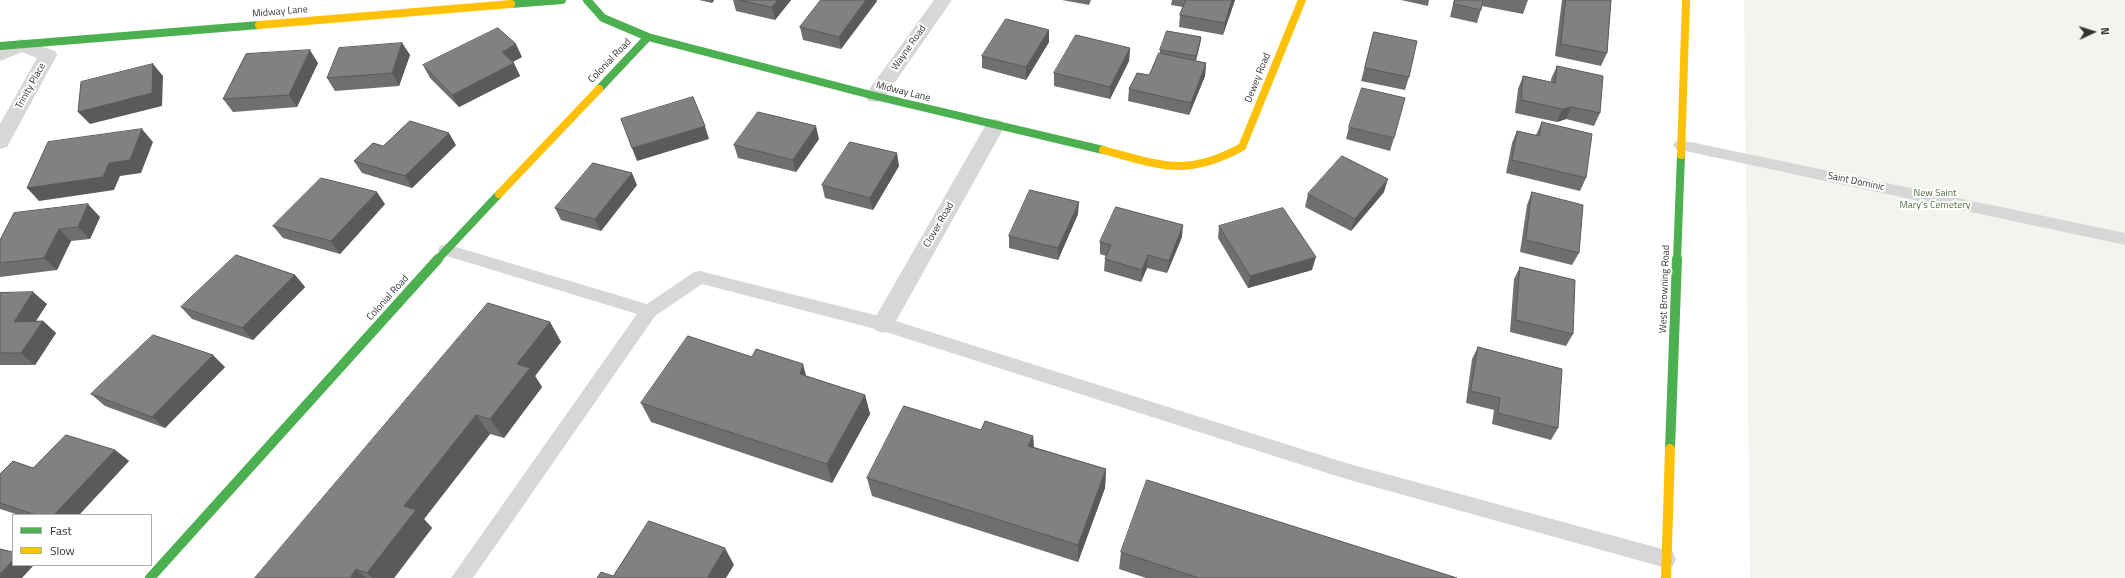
<!DOCTYPE html>
<style>
body{margin:0}
#map{position:relative;width:2125px;height:578px;overflow:hidden;background:#fff;font-family:"Titillium Web",sans-serif}
canvas{display:block}
.legend{position:absolute;left:12px;top:514px;width:140px;height:52px;box-sizing:border-box;background:#fff;border:1px solid #adadad;margin:0;padding:5px 7px;list-style:none;font-size:12px;color:#333}
.legend li{display:flex;align-items:center;gap:8px;height:20px}
.legend b{width:20px;border:1px solid #adadad}
.north{position:absolute;left:2073px;top:12px;width:40px;height:40px;-webkit-text-stroke:3px #fff;paint-order:stroke;rotate:86deg;font-size:11px;font-weight:700;line-height:16px;text-align:center;color:#333}
.north::after{content:'';display:block;margin:auto;width:14px;height:18px;background:#333;clip-path:polygon(50% 0,100% 100%,50% 72%,0 100%)}
</style>
<div id="map">
<canvas width="2125" height="578"></canvas>
<ul class="legend">
<li><b style="height:5px;background:#4caf50"></b>Fast</li>
<li><b style="height:5px;background:#ffc107"></b>Slow</li>
</ul>
<div class="north">N</div>
</div>
<script>
const c = document.querySelector('canvas').getContext('2d');
c.lineJoin = 'round';
function fillPath(path, color) { c.fillStyle = color; c.fill(path, 'evenodd'); }
function trace(path, color, width, dash) { c.strokeStyle = color; c.lineWidth = width; c.lineCap = dash ? 'butt' : 'round'; c.setLineDash(dash || []); c.stroke(path); }
function write(font, color, halo, rows, align = 'center') {
  c.font = font + ' "Titillium Web",sans-serif'; c.lineWidth = 4; c.setLineDash([]); c.textBaseline = 'middle'; c.strokeStyle = halo; c.fillStyle = color; for (const [text, x, y, turn = 0] of rows) {
    c.save(); c.translate(x, y); c.rotate((+turn || 0) * Math.PI / 180); c.textAlign = isNaN(turn) ? turn : align; if (halo) c.strokeText(text, 0, 0); c.fillText(text, 0, 0); c.restore();
  }
}
fillPath(new Path2D(`
 M1744 0H2125V578H1750Z`), '#f1f5ed');
fillPath(new Path2D(`
 M1681 140 2125 233V245L1676 149 1673 145 1676 141Z
 M446 244 647 304 694 272 700 271 883 317 1346 463 1666 550 1673 552 1676 559 1673 566 1666 568 1346 479 883 331 702 284 655 316 473 578H451L637 314 440 254 438 250 440 246Z`), '#d7d7d7');
fillPath(new Path2D(`
 M934 0H952L882 101 875 102 868 101 865 96 868 91Z
 M21 39 55 51 57 55 7 147 0 149V124L37 58 22 52 0 61V48Z
 M995 119 1002 121 1005 126 891 330 883 333 875 330 872 324 875 318 988 121Z`), '#d7d7d7');
trace(new Path2D(`
 M587 0 603 18 648 37 875 96 1103 150
 M511 4 562 0
 M0 46 259 25
 M599 89 648 37
 M437 260 499 194
 M1677 260 1681 155`), '#4caf50', 8);
trace(new Path2D(`
 M1670 449 1677 259
 M150 578 438 259`), '#4caf50', 10);
trace(new Path2D(`
 M259 25 511 4
 M1103 150C1161 165 1185 178 1242 147L1302 0
 M1681 155 1686 0
 M499 194 599 89`), '#ffc107', 8);
trace(new Path2D(`
 M1666 578 1670 449`), '#ffc107', 10);
fillPath(new Path2D(`
 M699 0H714L712 3Z
 M733 0H791L775 20 736 11Z
 M821 0H876L877 1 841 49 803 40 800 27Z
 M1062 0H1091L1089 5Z
 M1172 0H1235L1223 35 1179 27 1180 15 1183 7 1171 5Z
 M1401 0H1429L1428 6Z
 M1454 0H1528L1523 14 1482 6 1477 23 1450 17Z
 M1562 0H1611L1607 53 1601 66 1555 56Z
 M1049 30V42L1026 80 982 68V56Z
 M1374 32 1409 77 1405 90 1361 81Z
 M1201 37 1200 44 1196 61 1206 63 1205 76 1189 115 1128 101 1129 89 1149 75 1160 53V50Z
 M402 43 410 55 399 86 335 91 327 78Z
 M1130 48 1129 61 1110 99 1054 86V73Z
 M522 57 513 62 520 76 459 107 430 78 423 65Z
 M318 63 297 107 233 112 223 99Z
 M1557 66 1600 113 1594 126 1566 119 1557 122 1515 113 1518 89 1523 76 1551 82V79Z
 M1542 122 1586 178 1580 191 1506 173 1512 143 1517 131 1536 135Z
 M1349 127 1394 138 1390 151 1346 139Z
 M819 139 796 172 738 158 734 145Z
 M456 145 412 188 362 173 354 161 383 146Z
 M899 166 873 210 825 198 822 185Z
 M637 185 601 231 561 220 555 208Z
 M1384 192 1351 231 1305 207 1308 194Z
 M1532 192 1579 253 1572 265 1520 252 1527 205Z
 M385 204 340 254 283 238 273 226Z
 M1078 214 1058 260 1009 248V236Z
 M100 217 90 239 71 241 57 270 0 277V240Z
 M1219 226 1312 270 1248 288 1218 238Z
 M1182 237 1167 273 1147 268 1141 282 1104 271 1105 259 1106 256 1100 254V242Z
 M1520 267 1573 334 1566 346 1510 332 1514 279Z
 M295 275 305 287 253 340 192 319 181 307Z
 M0 293 47 304 36 321H43L56 333 35 365H0Z
 M550 322 561 342 535 376 542 387 504 438 490 434 424 519 432 528 394 578H255Z
 M1478 347 1558 428 1551 440 1492 424 1494 410 1466 403 1472 359Z
 M225 367 165 428 105 406 91 394Z
 M806 376 865 395 870 414 832 483 651 422 641 403Z
 M981 430 1033 436 1034 447 1106 469 1105 488 1078 562 872 496 867 478Z
 M115 450 129 461 79 515H19L0 509V474Z
 M1121 552 1457 578H1146L1119 569Z`), '#6f6f6f');
fillPath(new Path2D(`
 M711 0H714L712 3Z
 M778 0H791L775 20 772 7Z
 M866 0H876L877 1 841 49 839 37Z
 M1232 0H1235L1223 35 1225 23Z
 M1049 30V42L1026 80V67Z
 M1201 37 1200 44 1195 63 1196 56Z
 M402 43 410 55 399 86 392 73Z
 M516 44 522 57 508 64 502 52Z
 M1130 48 1129 61 1110 99V87Z
 M310 50 318 63 297 107 289 95Z
 M514 63 520 76 459 107 452 95Z
 M1206 63 1205 76 1189 115 1191 103Z
 M153 64 163 76 162 106 90 124 78 112Z
 M1571 107 1566 119 1557 122 1562 109Z
 M705 126 709 139 637 161 632 148Z
 M816 126 819 139 796 172 793 160Z
 M142 129 153 142 141 173 120 176 114 190 39 201 27 188 109 163Z
 M449 133 456 145 412 188 405 176Z
 M897 153 899 166 873 210 870 198Z
 M632 173 637 185 601 231 595 219Z
 M1388 179 1384 192 1351 231 1355 219Z
 M377 192 385 204 340 254 331 241Z
 M1079 202 1078 214 1058 260V248Z
 M88 204 100 217 90 239 78 227Z
 M1183 225 1182 237 1167 273 1169 261Z
 M59 229 71 241 57 270 44 258Z
 M1148 255 1147 268 1141 282 1142 270Z
 M1316 257 1312 270 1248 288 1250 276Z
 M295 275 305 287 253 340 242 328Z
 M33 292 47 304 27 334 14 322Z
 M43 321 56 333 35 365 21 353Z
 M550 322 561 342 535 376 542 387 504 438 490 419 517 364Z
 M213 355 225 367 165 428 152 417Z
 M803 364 808 383 800 374Z
 M865 395 870 414 832 483 827 464Z
 M476 415 490 434 424 519 432 528 394 578H372L367 573 404 506Z
 M1033 436 1034 454 1028 446Z
 M115 450 129 461 79 515H54Z
 M1106 469 1105 488 1078 562V545Z
 M725 548 734 565 726 578H707Z
 M13 560V565H34L22 578H0V574Z
 M356 569 366 578H350Z`), '#5a5a5a');
const building = new Path2D(`
 M739 0H778L772 7Z
 M821 0H866L839 37 800 27Z
 M1186 0H1232L1225 23 1180 15Z
 M1455 0H1483L1481 10 1454 4Z
 M1566 0H1611L1607 53 1561 44Z
 M1006 19 1049 30 1026 67 982 56Z
 M498 28 516 44 502 52 514 63 452 95 423 65Z
 M1167 31 1201 37 1196 56 1160 50Z
 M1374 32 1417 41 1409 77 1365 68Z
 M1076 35 1130 48 1110 87 1054 73Z
 M402 43 392 73 327 78 339 48Z
 M310 50 289 95 223 99 246 54Z
 M1159 53 1206 63 1191 103 1129 89 1137 73 1149 75Z
 M153 64 152 93 78 112 81 82Z
 M1557 66 1603 76 1600 113 1571 107 1562 109 1521 100 1523 76 1555 83Z
 M1362 88 1405 98 1394 138 1349 127Z
 M693 97 705 126 632 148 621 119Z
 M758 112 816 126 793 160 734 145Z
 M410 121 449 133 405 176 354 161 373 143 383 146Z
 M1542 122 1592 134 1586 178 1512 160 1517 131 1539 136Z
 M142 129 130 160 109 163 103 177 27 188 48 142Z
 M850 142 897 153 870 198 822 185Z
 M1342 156 1388 179 1355 219 1308 194Z
 M593 163 632 173 595 219 555 208Z
 M321 178 377 192 331 241 273 226Z
 M1030 190 1079 202 1058 248 1009 236Z
 M1532 192 1583 205 1579 253 1526 240Z
 M88 204 78 227 59 229 44 258 0 263V240L14 213Z
 M1116 207 1183 225 1169 261 1148 255 1142 270 1105 259 1111 245 1100 242Z
 M1283 208 1316 257 1250 276 1219 226Z
 M236 255 295 275 242 328 181 307Z
 M1520 267 1575 280 1573 334 1516 320Z
 M33 292 14 322 43 321 21 353H0V293Z
 M488 303 550 322 517 364 530 368 490 419 476 415 404 506 416 510 367 573 356 569 350 578H255Z
 M153 335 213 355 152 417 91 394Z
 M688 336 752 357 756 349 803 364 800 374 865 395 827 464 641 403Z
 M1478 347 1562 369 1558 428 1498 413 1500 398 1471 391Z
 M904 406 981 430 985 421 1033 436 1028 446 1106 469 1078 545 867 478Z
 M66 435 115 450 54 515H36L0 503V474L13 461 33 468Z
 M1147 480 1457 578H1199L1121 552Z
 M649 521 725 548 707 578H597L601 572 613 576Z
 M0 549 13 552V560L0 574Z`);
fillPath(building, '#818181');
trace(building, '#5a5a5a', 1);
write('10px', '#333', '#fff', [
 ["Midway Lane",280,12,-5],
 ["Wayne Road",909,48,-55],
 ["Colonial Road",610,61,-46],
 ["Dewey Road",1258,78,-68],
 ["Trinity Place",31,86,-61],
 ["Midway Lane",903,92,14],
 ["Saint Dominic",1856,182,12],
 ["Clover Road",939,225,-60],
 ["West Browning Road",1665,289,-88],
 ["Colonial Road",388,298,-48]
]);
write('10px', '#56703f', '#fff', [
 ["New Saint",1935,194],
 ["Mary's Cemetery",1935,206]
]);
</script>
